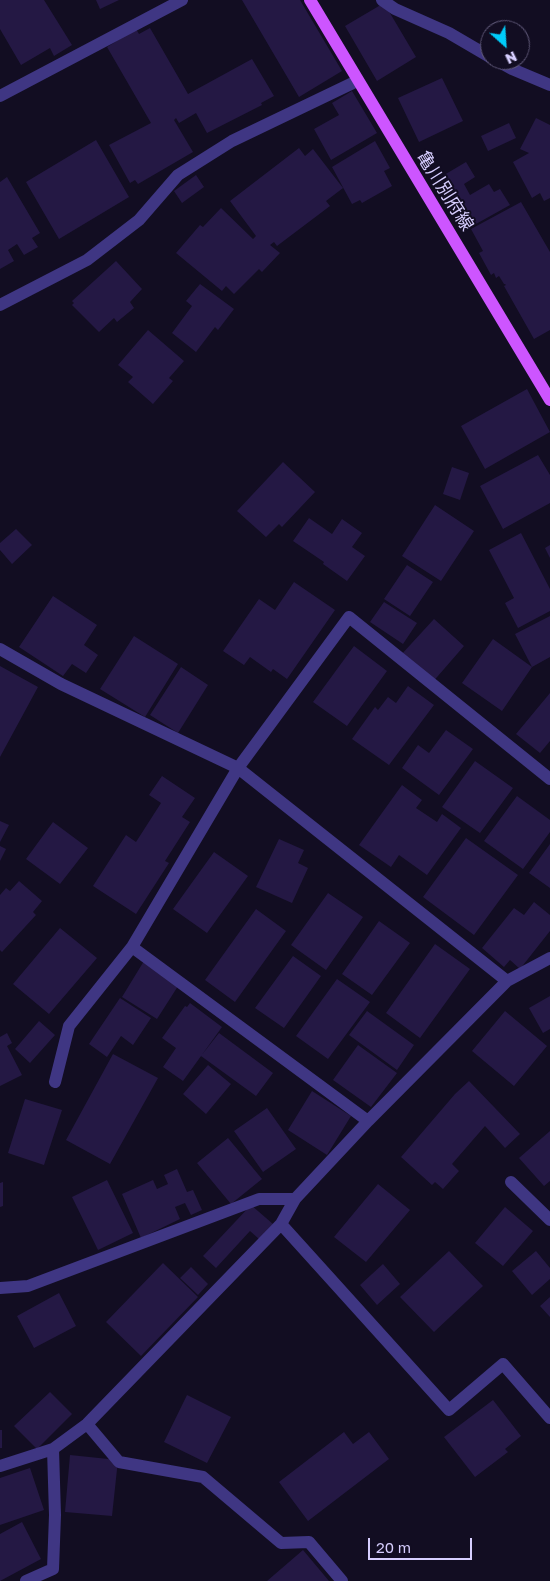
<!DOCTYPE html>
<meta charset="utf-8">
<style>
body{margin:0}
#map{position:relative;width:550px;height:1581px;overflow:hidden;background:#120d22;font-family:"Golos Text",sans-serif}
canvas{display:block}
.north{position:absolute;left:480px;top:20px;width:50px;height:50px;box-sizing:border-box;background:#120d22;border:1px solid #615a7a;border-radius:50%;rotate:154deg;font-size:14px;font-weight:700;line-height:20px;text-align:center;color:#d7ceff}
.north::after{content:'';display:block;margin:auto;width:18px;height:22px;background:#00ccf9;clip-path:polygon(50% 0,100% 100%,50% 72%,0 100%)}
.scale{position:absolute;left:368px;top:1538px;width:104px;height:22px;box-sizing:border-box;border:2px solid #d7ceff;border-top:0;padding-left:6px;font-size:15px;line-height:18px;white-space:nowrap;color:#d7ceff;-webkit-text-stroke:4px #120d22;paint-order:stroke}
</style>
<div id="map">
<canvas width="550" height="1581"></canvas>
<div class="north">N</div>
<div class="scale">20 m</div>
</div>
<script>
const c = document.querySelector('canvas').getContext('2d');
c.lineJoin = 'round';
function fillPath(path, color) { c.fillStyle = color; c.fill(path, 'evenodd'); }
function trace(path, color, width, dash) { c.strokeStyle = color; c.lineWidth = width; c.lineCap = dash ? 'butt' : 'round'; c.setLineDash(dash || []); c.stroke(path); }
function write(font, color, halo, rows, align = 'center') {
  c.font = font + ' "Golos Text","Noto Sans JP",sans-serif'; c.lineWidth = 4; c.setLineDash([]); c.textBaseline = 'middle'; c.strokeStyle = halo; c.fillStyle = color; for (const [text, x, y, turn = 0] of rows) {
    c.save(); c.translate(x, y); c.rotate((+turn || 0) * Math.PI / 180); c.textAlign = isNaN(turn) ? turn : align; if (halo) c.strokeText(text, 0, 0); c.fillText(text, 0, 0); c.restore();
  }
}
fillPath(new Path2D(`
 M0 0H44L72 45 54 56 50 48 21 65 0 29Z
 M96 0H119L100 9Z
 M242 0H300L342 71 299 97Z
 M384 3 416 57 377 81 345 26Z
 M150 28 188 94 252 59 274 96 261 103 262 105 207 133 196 113 179 123 176 118 174 120 193 152 138 184 135 180 130 183 109 145 151 123 107 47 136 29 139 34Z
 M442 78 463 121 419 142 398 98Z
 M352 91 377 133 331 160 314 129 339 115 332 103Z
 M536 118 550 125V198L544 201 540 193 532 198 513 162 529 153 520 149Z
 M509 123 516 138 488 151 481 136Z
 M96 140 129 197 59 239 26 182Z
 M375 141 390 168 384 171 392 186 362 203 360 200 352 204 332 167Z
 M299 148 305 156 313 149 343 188 326 201 330 206 277 246 274 242 270 245 280 253 262 272 259 269 234 294 226 286 222 291 176 253 200 225 203 227 221 208 253 239 256 236 230 201Z
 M466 162 475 177 464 184 470 195 489 184 494 192 500 189 510 205 467 229 439 178Z
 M196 175 204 187 182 203 174 191Z
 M7 177 40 233 32 238 38 247 24 255 17 244 8 250 14 261 0 269V182Z
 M521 202 550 252V330L534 339 504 286 506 285 505 284H504L499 276 496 278 494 273 491 275 479 253 483 251 471 229Z
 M116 261 142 289 130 302 134 308 117 322 114 318 99 332 72 305 74 303 72 301Z
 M200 284 234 309 218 330 215 327 196 352 172 333 192 306 186 301Z
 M148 330 184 361 169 378 173 381 153 404 128 382 133 377 118 365Z
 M527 389 550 432 485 469 461 426Z
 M538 455 550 475V503L503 529 480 486Z
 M283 462 315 492 282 527 279 524 266 537 237 511Z
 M452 467 469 473 460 500 443 494Z
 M435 505 474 531 441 581 402 556Z
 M309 518 332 534 342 519 362 533 352 547 365 556 347 581 323 564 324 562 293 541Z
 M16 529 32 545 12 564 0 550V543Z
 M521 533 550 589V611L518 628 505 603 514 598 489 550Z
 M550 545V558L545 548Z
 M407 565 433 582 410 616 384 599Z
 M294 582 335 610 287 679 273 669 271 672 250 657 244 665 223 651 259 599 275 610Z
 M53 596 97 625 84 645 98 655 86 673 72 664 63 676 19 647Z
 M384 602 417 623 403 644 370 622Z
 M550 616V657L532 667 515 634Z
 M434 619 464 646 431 684 400 656Z
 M134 636 178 664 145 717 100 689Z
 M493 639 532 667 502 711 462 683Z
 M354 646 387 671 347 726 313 702Z
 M0 666 38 687 0 757Z
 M181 667 208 685 178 733 150 715Z
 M408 686 434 705 389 765 352 739 375 707 378 710 388 697 396 703Z
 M550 693V741L540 753 516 734Z
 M446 730 473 749 439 795 402 768 418 745 429 753Z
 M475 761 513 788 480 833 442 807Z
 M162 776 195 798 182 817 190 822 165 861 169 863 136 914 93 886 126 835 136 842 161 803 149 795Z
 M402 785 422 800 416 808 437 822 442 814 461 828 427 875 399 855 391 867 359 845Z
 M517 796 550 820V832L523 869 484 841Z
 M0 821 9 825 0 842Z
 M53 822 88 848 60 884 26 859Z
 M466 838 518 875 474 935 423 897Z
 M279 839 304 850 298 863 308 868 292 903 256 887Z
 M550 844V888L529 873Z
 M0 846 6 849 0 861Z
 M214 852 248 876 207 933 173 909Z
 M19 881 42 901 33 912 36 915 2 952 0 950V895L6 888 10 891Z
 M328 893 363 917 326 970 291 945Z
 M534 902 550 915V931L520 969 510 960 504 967 482 948 514 908 524 915Z
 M256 909 286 931 235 1002 205 980Z
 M379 921 410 943 372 995 342 974Z
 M60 928 97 958 49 1014 13 984Z
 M435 944 470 969 420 1038 386 1013Z
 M293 956 321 976 284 1028 255 1008Z
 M144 961 180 983 157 1019 122 997Z
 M337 979 370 1002 328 1059 296 1036Z
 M550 996V1029L543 1033 529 1008Z
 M120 998 151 1018 133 1045 121 1036 107 1057 89 1044Z
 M190 1003 222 1027 183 1081 163 1067 176 1048 162 1038 185 1006 187 1007Z
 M367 1011 414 1045 397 1070 349 1035Z
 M505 1011 547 1046 514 1086 472 1051Z
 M39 1021 55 1035 30 1063 15 1049Z
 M7 1033 12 1043 7 1046 22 1075 0 1086V1037Z
 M219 1033 273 1073 256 1096 201 1056Z
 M358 1045 397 1073 371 1107 333 1080Z
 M113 1054 158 1078 110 1164 66 1140Z
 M208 1065 231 1084 206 1114 183 1094Z
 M469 1081 520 1134 505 1148 485 1126 452 1164 459 1171 443 1189 435 1182 432 1185 401 1157 455 1094Z
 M312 1091 351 1116 327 1155 288 1130Z
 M25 1099 62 1110 44 1165 8 1153Z
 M267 1108 296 1149 263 1172 234 1131Z
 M550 1131V1181L544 1186 519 1158Z
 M228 1138 262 1179 231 1204 197 1163Z
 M177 1169 187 1192 193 1190 202 1210 191 1215 185 1203 175 1207 180 1219 141 1238 122 1194 153 1180 157 1189 168 1184 164 1175Z
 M107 1180 133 1233 98 1250 72 1197Z
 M3 1182V1206L0 1207V1183Z
 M378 1184 410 1210 366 1262 334 1237Z
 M251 1205 273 1224 259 1239 250 1231 216 1268 203 1256Z
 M505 1207 533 1231 503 1266 475 1243Z
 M449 1251 483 1286 434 1332 400 1297Z
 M536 1251 550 1268V1279L532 1295 512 1271Z
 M163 1263 198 1297 141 1356 106 1322Z
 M383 1264 400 1284 377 1305 360 1285Z
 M191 1267 208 1284 198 1295 180 1278Z
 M59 1293 76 1326 34 1348 17 1316Z
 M550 1297V1317L540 1306Z
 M50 1392 72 1414 37 1449 14 1426Z
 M187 1395 231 1417 207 1463 164 1442Z
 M493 1400 521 1436 505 1449 508 1452 475 1477 444 1437Z
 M0 1430H2V1448H0Z
 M344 1432 353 1444 369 1432 389 1459 308 1521 279 1482Z
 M70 1455 118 1460 112 1516 65 1512Z
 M30 1468 44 1510 0 1525V1478Z
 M22 1522 41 1559 0 1581V1534Z
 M303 1550 329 1581H267Z`), '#241844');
trace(new Path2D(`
 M382 0 395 9 449 33 490 57
 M496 60 512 69 550 85
 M0 96 182 0
 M0 305 87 260 139 220 178 175 232 141 357 81
 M0 649 61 684 238 768 507 981
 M55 1082 69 1026 132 947
 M368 1121 132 947 238 768 349 617 550 779
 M511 1182 550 1220
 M281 1224 449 1410 503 1364 550 1418
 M0 1288 28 1286 259 1199H295L368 1121 507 981 550 958
 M87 1424 119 1462 203 1477 281 1543 309 1542 342 1581
 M0 1466 53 1449 87 1424 281 1224 295 1199
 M26 1581 53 1569 55 1515 53 1449`), '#3f3683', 12);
trace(new Path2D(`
 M310 0 550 400`), '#cd55ff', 12);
write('18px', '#d7ceff', '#120d22', [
 ["亀川別府線",445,191,58]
]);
</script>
